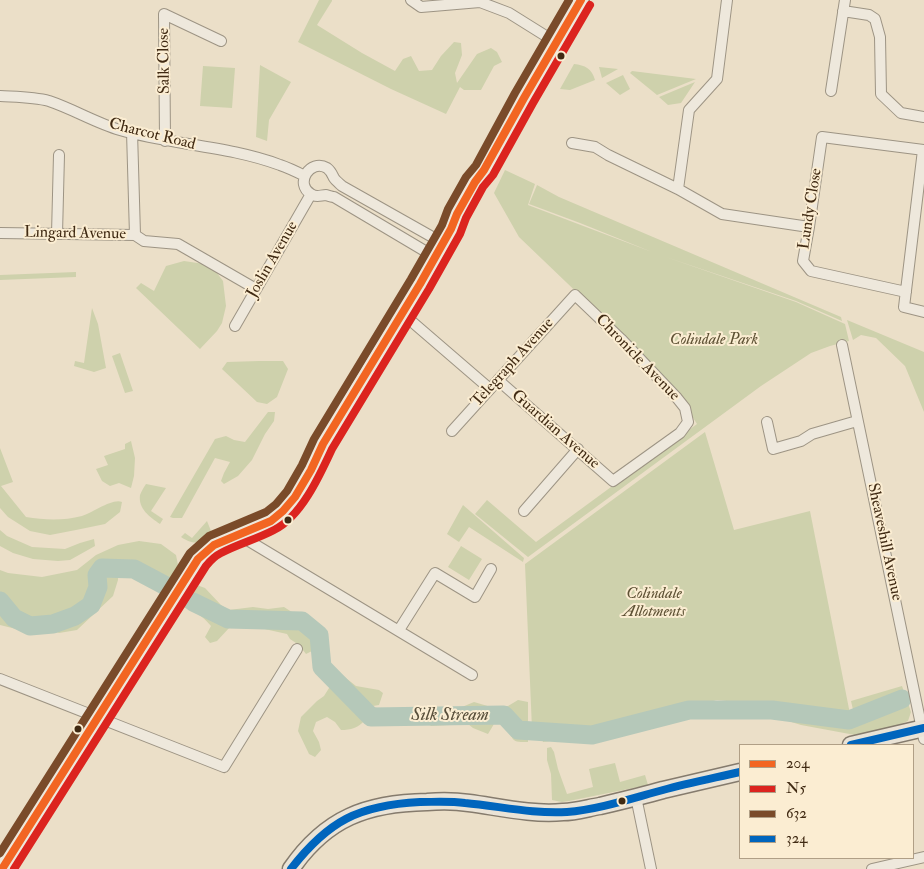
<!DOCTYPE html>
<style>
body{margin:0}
#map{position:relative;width:924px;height:869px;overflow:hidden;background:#ebdfc8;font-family:"IM FELL Double Pica",serif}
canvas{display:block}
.legend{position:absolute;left:739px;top:744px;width:175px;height:115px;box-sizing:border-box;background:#fbedd2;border:1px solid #b09f86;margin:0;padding:6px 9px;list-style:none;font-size:15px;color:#402a13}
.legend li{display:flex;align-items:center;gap:10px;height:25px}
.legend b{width:25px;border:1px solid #b09f86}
</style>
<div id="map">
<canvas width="924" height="869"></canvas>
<ul class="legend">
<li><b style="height:6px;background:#f26522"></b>204</li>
<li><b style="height:6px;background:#dc241f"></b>N5</li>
<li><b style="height:6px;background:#7a4b2a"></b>632</li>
<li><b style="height:6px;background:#0065bd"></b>324</li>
</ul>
</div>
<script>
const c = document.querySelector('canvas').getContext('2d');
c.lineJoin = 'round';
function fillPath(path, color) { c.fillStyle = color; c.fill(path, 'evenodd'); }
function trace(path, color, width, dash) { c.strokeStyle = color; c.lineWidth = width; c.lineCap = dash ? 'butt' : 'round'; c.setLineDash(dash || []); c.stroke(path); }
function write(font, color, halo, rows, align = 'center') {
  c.font = font + ' "IM FELL Double Pica",serif'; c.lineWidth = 4; c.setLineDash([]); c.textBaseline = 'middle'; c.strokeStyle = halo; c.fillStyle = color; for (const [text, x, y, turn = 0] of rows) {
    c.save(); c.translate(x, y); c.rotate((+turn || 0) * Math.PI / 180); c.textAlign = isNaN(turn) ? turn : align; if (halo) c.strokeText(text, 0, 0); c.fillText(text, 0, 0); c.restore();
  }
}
fillPath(new Path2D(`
 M319 0H332V1L317 25 362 53 395 71 403 59 411 56 419 71 432 70 441 56 454 42 461 43 462 55 455 73 457 83 477 54 491 48 497 52 502 62 494 66 481 90H464L460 87 446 114 391 89 298 42Z
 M574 64C585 65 592 69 595 80L570 90 560 89Z
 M260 65 291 82 269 120 267 141 256 137Z
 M203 66 235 68 232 108 200 106Z
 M599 67 618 69 602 78Z
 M632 71 696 79 657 95 630 73Z
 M623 75 630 89 620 95 606 83Z
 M695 82 681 103 668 105 659 97Z
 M505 170 535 184 528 205 652 252 580 223 529 204 537 185 559 197 841 317 842 321 796 301 663 256 796 302 845 324 849 341 830 346 811 353 761 386 528 557 475 514 487 500 536 542 697 424 683 402 614 328 519 237 494 193Z
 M184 261 211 265 223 281 226 306 222 323 217 331 200 349 136 288 141 283 154 291 166 266Z
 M76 272V277L0 280V275Z
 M92 308 98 324 106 368 94 372 74 366 75 361 84 363Z
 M847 320 924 352V412L905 366 876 338 861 335 853 340Z
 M120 353 133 391 125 393 112 356Z
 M259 361H283L288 369 277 397 267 404 257 402 222 369 227 362Z
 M268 412H275L274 421 265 434 252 460 238 476 224 484 221 481 224 473 230 462 215 458 182 518H173L170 517 215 439 226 436 234 440 245 442Z
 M705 432 734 530 810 511 850 714 717 700 592 731 532 729 525 564Z
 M131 441 135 458 134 476 131 488 119 483 110 486 102 481 96 469 108 465 104 456 125 449V444Z
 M0 448 13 482 1 486 26 517C44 520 63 521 82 516 93 513 112 498 122 502L120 512 105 524 76 530 50 535 30 531 8 517 0 508Z
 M146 484 166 488 151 511 163 519 160 524C150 517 138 509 140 495 141 492 144 487 146 484Z
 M463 505 524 558 523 562 469 527 459 542 447 534Z
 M207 521 213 536C199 543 195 546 181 537L185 533 192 538Z
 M0 530 7 536 32 547 65 549 80 543 94 539 95 546 70 560 58 561 33 559 13 553 0 546Z
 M139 541 161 544 176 555 178 565 167 583 146 570 132 564 119 565 118 580 113 596 77 630 59 633 35 625 28 632 0 625V570L8 573 42 577 77 570 96 555 118 545Z
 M461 546 482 559 469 580 448 567Z
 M194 584 205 588 221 605 229 610 253 607 268 609 284 607 309 623 315 642 312 651 306 654 299 645 290 639 287 634 251 626 230 627 217 641 210 643 205 637 211 626C202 615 193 610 179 606Z
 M341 674 356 686 379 690 383 693 379 705 373 706 384 712 462 707 474 702 491 707 503 709 518 700 528 702V742C507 743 515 737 505 723L494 724 488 734 473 728 468 724 431 726 418 718 365 720C358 728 351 730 341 730L335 722 327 717 316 722 313 731 319 742 321 750 315 757 309 754 298 731 301 717 317 701 324 696 336 677Z
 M902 686 911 712 908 721 896 726 855 735 801 725 769 715 736 713 692 715 659 722 633 728 597 742H584L566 739 543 742 541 735 543 731 578 733H593L718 703 851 716 854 714 851 701Z
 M551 747 554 752 558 769 567 794 593 787 589 769 615 763 620 782 645 775 648 785 569 801 562 802 552 800 551 774 547 760V748Z`), '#ced1ac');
trace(new Path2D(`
 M0 601 14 618 30 626 53 624 75 616 91 605 98 587 97 575 102 568 134 569 166 586
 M193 602 228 619 302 621 319 635 322 667 371 717 504 715 518 730 592 735 689 710H772L849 720 902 699`), '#b5c8b9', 19);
const street = new Path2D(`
 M411 0 421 7 480 2 509 13 557 43
 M727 0 717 79 689 110 678 189 722 214 809 227
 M843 11 869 15 875 19 880 37 881 94 901 113 924 117
 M831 91 845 0
 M0 96C16 97 34 97 49 101 73 109 96 123 120 130 173 145 229 146 280 165 289 168 297 172 305 176
 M132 132 135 235
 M165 141 164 14 221 41
 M572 143 595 147 608 155 678 189
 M923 150 904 307 924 312
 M0 233 135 235 144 241 178 244 256 289
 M57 234 59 155
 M435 257 334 197C332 197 329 196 326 195 321 195 316 198 311 194 294 184 310 158 327 168 331 171 332 174 334 178 336 181 340 184 342 186L443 243
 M906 292 811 271 803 261 809 227 822 137 924 150
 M403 314 490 389
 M235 326 311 194
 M842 345 924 739
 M767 422 773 449 801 441 812 434 857 421
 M452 431 575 295 621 339 677 398 685 408 688 422 680 433 613 481 498 380
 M524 511 578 449
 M239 535 472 675
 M399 630 435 573 475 597 491 569
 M0 679 224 767 297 649
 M636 797 651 869
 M872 869 924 857`);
const secondary = new Path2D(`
 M2 869 198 559 214 545 271 521 283 511 295 497 311 470 323 444 367 373 420 284 451 229 457 214 475 182 484 170 524 98 581 0`);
const primary = new Path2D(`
 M851 745 924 728
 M291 869C326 818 367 803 427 802 441 801 455 801 469 803 499 807 532 815 563 812 575 812 588 808 600 806 621 801 642 796 663 790 688 784 714 778 740 772`);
trace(street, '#9d9484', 12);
trace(secondary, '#857b6d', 18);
trace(primary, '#857b6d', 19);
trace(street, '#eee8dc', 10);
trace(secondary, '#eee8dc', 15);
trace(primary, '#eae3d6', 16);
trace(new Path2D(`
 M2 869 198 559 214 545 271 521 283 511 295 497 311 470 323 444 420 284 451 229 457 214 475 182 484 170 524 98 581 0`), '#f26522', 8);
trace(new Path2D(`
 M14 869 206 566C210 561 215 556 221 553 238 544 257 539 274 530 301 517 320 475 332 449L429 289 460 234 466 218 483 187 493 175 533 103 590 5`), '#dc241f', 8);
trace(new Path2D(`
 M0 853 190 553 209 536 266 512 276 504 287 491 302 465 314 439 411 279 442 225 448 209 466 177 476 165 515 93 569 0`), '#7a4b2a', 8);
trace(new Path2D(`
 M851 745 924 728
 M291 869C328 821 359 805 420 802 435 802 450 801 465 803 499 806 532 814 567 812 597 810 633 798 663 790 688 783 714 778 740 772`), '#0065bd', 8);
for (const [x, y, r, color] of [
 [561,56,4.5,"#402a13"],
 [288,520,4.5,"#402a13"],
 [78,729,4.5,"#402a13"],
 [622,801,4.5,"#402a13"]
]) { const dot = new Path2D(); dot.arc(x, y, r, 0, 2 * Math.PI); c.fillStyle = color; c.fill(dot); trace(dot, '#fbedd2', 2); }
write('16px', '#402a13', '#fbedd2', [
 ["Salk Close",165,61,-91],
 ["Charcot Road",152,135,14],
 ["Lundy Close",811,209,-81],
 ["Lingard Avenue",75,234,1],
 ["Joslin Avenue",273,260,-60],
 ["Chronicle Avenue",637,358,46],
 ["Telegraph Avenue",513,363,-48],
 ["Guardian Avenue",555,430,41],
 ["Sheaveshill Avenue",884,542,78]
]);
write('italic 16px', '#5e5134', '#fbedd2', [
 ["Colindale Park",714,341],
 ["Colindale",654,595],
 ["Allotments",654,613]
]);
write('italic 18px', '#584f3b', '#fbedd2', [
 ["Silk Stream",450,716]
]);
</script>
